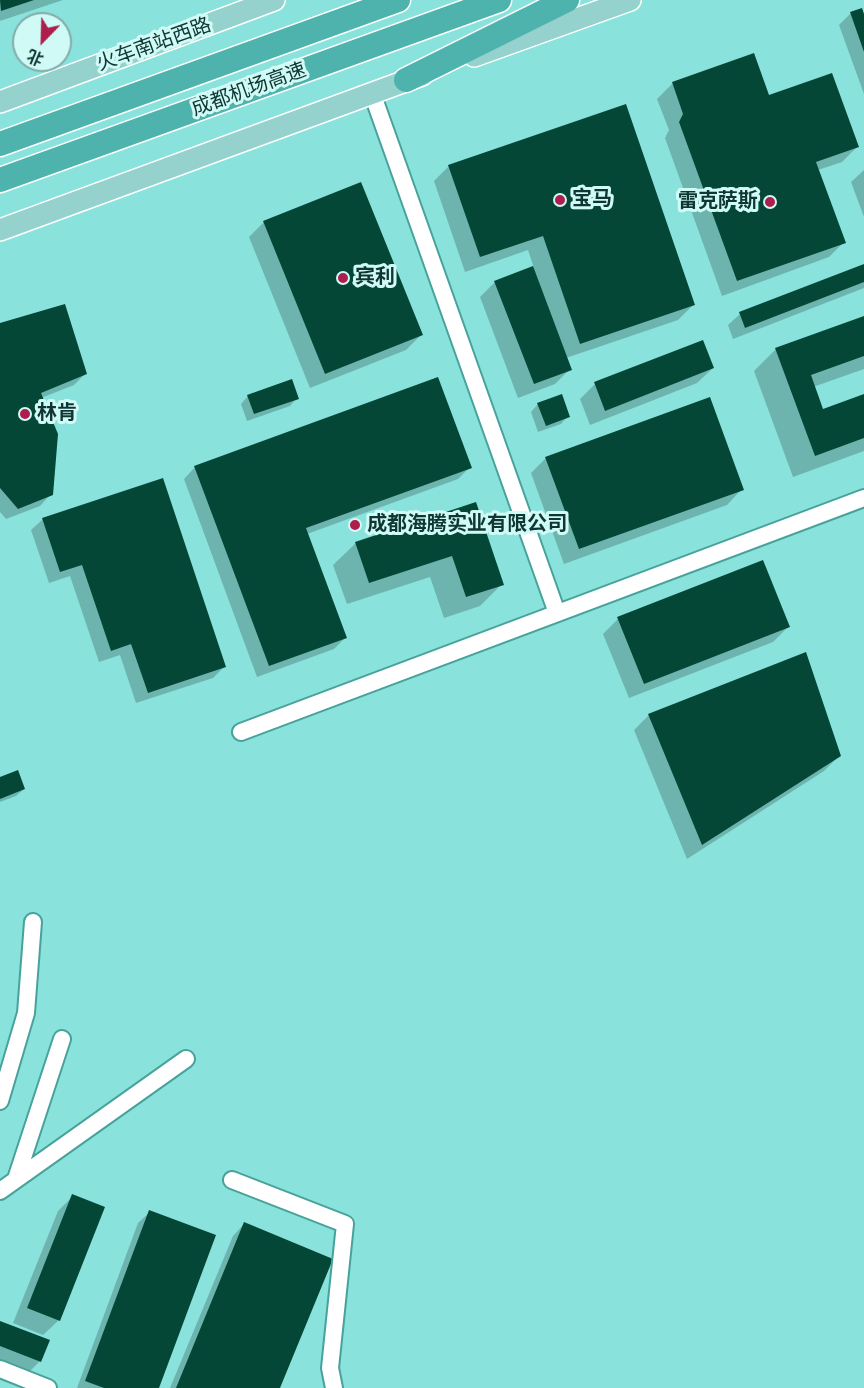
<!DOCTYPE html>
<meta charset="utf-8">
<style>
body{margin:0}
#map{position:relative;width:864px;height:1388px;overflow:hidden;background:#89e2db;font-family:"Space Grotesk","Noto Sans SC",sans-serif}
canvas{display:block}
.north{position:absolute;left:12px;top:12px;width:60px;height:60px;box-sizing:border-box;background:#d0faf6;border:2px solid #83aca8;border-radius:50%;rotate:203deg;font-size:16px;font-weight:700;line-height:24px;text-align:center;color:#0f3633}
.north::after{content:'';display:block;margin:auto;width:21px;height:27px;background:#af1d4c;clip-path:polygon(50% 0,100% 100%,50% 72%,0 100%)}
</style>
<div id="map">
<canvas width="864" height="1388"></canvas>
<div class="north">北</div>
</div>
<script>
const c = document.querySelector('canvas').getContext('2d');
c.lineJoin = 'round';
function fillPath(path, color) { c.fillStyle = color; c.fill(path, 'evenodd'); }
function trace(path, color, width, dash) { c.strokeStyle = color; c.lineWidth = width; c.lineCap = dash ? 'butt' : 'round'; c.setLineDash(dash || []); c.stroke(path); }
function write(font, color, halo, rows, align = 'center') {
  c.font = font + ' "Space Grotesk","Noto Sans SC",sans-serif'; c.lineWidth = 6; c.setLineDash([]); c.textBaseline = 'middle'; c.strokeStyle = halo; c.fillStyle = color; for (const [text, x, y, turn = 0] of rows) {
    c.save(); c.translate(x, y); c.rotate((+turn || 0) * Math.PI / 180); c.textAlign = isNaN(turn) ? turn : align; if (halo) c.strokeText(text, 0, 0); c.fillText(text, 0, 0); c.restore();
  }
}
fillPath(new Path2D(`
 M0 0H63L0 21Z
 M861 10 864 18V94L839 25 850 14Z
 M753 55 768 97 857 147 842 162 818 170 844 242 829 257 722 296 665 138 669 130 657 99 672 84Z
 M449 166 693 305 678 320 566 358 570 369 555 384 518 398 480 297 495 282 534 268 528 250 465 272 434 181Z
 M864 170V217L851 182Z
 M264 222 421 335 406 350 310 388 249 237Z
 M864 265V288L733 339 728 325 740 314Z
 M864 317V369L813 387 822 411 864 396V451L793 477 754 371 776 349Z
 M0 325 86 373 74 385 41 398 51 494 40 506 6 519 0 512Z
 M713 368 697 383 590 425 580 399 595 384Z
 M248 396 297 398 290 406 247 421 241 404Z
 M538 404 568 416 561 424 538 432 531 412Z
 M546 458 742 489 727 505 564 564 531 473Z
 M195 467H470L458 479 307 534 345 638 334 649 257 677 184 479Z
 M475 504 502 584 480 606 444 618 430 577 347 604 333 565 356 543Z
 M43 519 224 667 213 678 136 703 120 655 99 662 70 576 49 583 31 530Z
 M618 619 788 627 773 642 629 698 603 634Z
 M649 715 840 755 824 771 687 859 634 730Z
 M0 778 24 789 16 796 0 802Z
 M73 1196 59 1320 43 1335 13 1323 58 1211Z
 M150 1212 157 1388H77L138 1223Z
 M244 1224 278 1388H170L233 1236Z
 M0 1322 40 1361 29 1372 0 1361Z`), '#0003');
fillPath(new Path2D(`
 M0 0H34L1 11Z
 M862 8 864 14V52L850 12Z
 M754 53 769 95 832 73 859 147 816 162 846 243 737 281 679 122 683 114 672 82Z
 M626 104 695 305 580 344 543 236 480 257 448 165Z
 M361 182 423 335 325 374 263 221Z
 M864 264V282L745 328 739 312Z
 M533 266 572 370 534 384 494 281Z
 M65 304 87 374 41 393 58 434 53 495 18 509 0 488V323Z
 M864 316V356L811 375 823 409 864 394V438L815 456 775 348Z
 M703 340 714 368 605 411 594 382Z
 M438 377 472 468 306 528 347 638 269 666 194 466Z
 M292 379 299 399 254 414 247 395Z
 M562 394 570 417 546 426 537 403Z
 M710 397 744 490 579 549 545 457Z
 M163 478 226 667 148 693 131 644 111 651 82 565 60 572 42 518Z
 M476 502 504 585 466 597 452 556 369 583 355 542Z
 M763 560 790 627 644 684 617 617Z
 M806 652 841 756 702 845 648 714Z
 M18 770 25 789 0 799V777Z
 M72 1194 105 1207 60 1321 27 1308Z
 M149 1210 216 1235 159 1388H104L85 1381Z
 M244 1222 333 1259 280 1388H176Z
 M0 1321 50 1340 41 1362 0 1346Z`), '#044736');
const minor = new Path2D(`
 M372 93 557 613
 M241 732 864 498
 M0 1101 26 1013 33 922
 M16 1179 62 1039
 M232 1180 345 1224 330 1368 334 1388
 M0 1191 186 1059
 M0 1369 48 1388`);
const major = new Path2D(`
 M474 56 630 0
 M0 102 274 0
 M0 230 422 75`);
const highway = new Path2D(`
 M406 80 567 0
 M0 144 398 0
 M0 180 499 0`);
trace(minor, '#48a29c', 20);
trace(major, '#fff', 24);
trace(highway, '#fff', 27);
trace(minor, '#fff', 16);
trace(major, '#95d1cd', 21);
trace(highway, '#4eb3ac', 24);
for (const [x, y, r, color] of [
 [560,200,6,"#af1d4c"],
 [770,202,6,"#af1d4c"],
 [343,278,6,"#af1d4c"],
 [25,414,6,"#af1d4c"],
 [355,525,6,"#af1d4c"]
]) { const dot = new Path2D(); dot.arc(x, y, r, 0, 2 * Math.PI); c.fillStyle = color; c.fill(dot); trace(dot, '#d0faf6', 2); }
write('20px', '#0f3633', '#d0faf6', [
 ["火车南站西路",154,45,-20],
 ["成都机场高速",249,90,-20]
]);
write('bold 20px', '#0f3633', '#d0faf6', [
 ["宝马",572,200],
 ["雷克萨斯",758,202,"right"],
 ["宾利",355,278],
 ["林肯",37,414],
 ["成都海腾实业有限公司",367,525]
], 'left');
</script>
